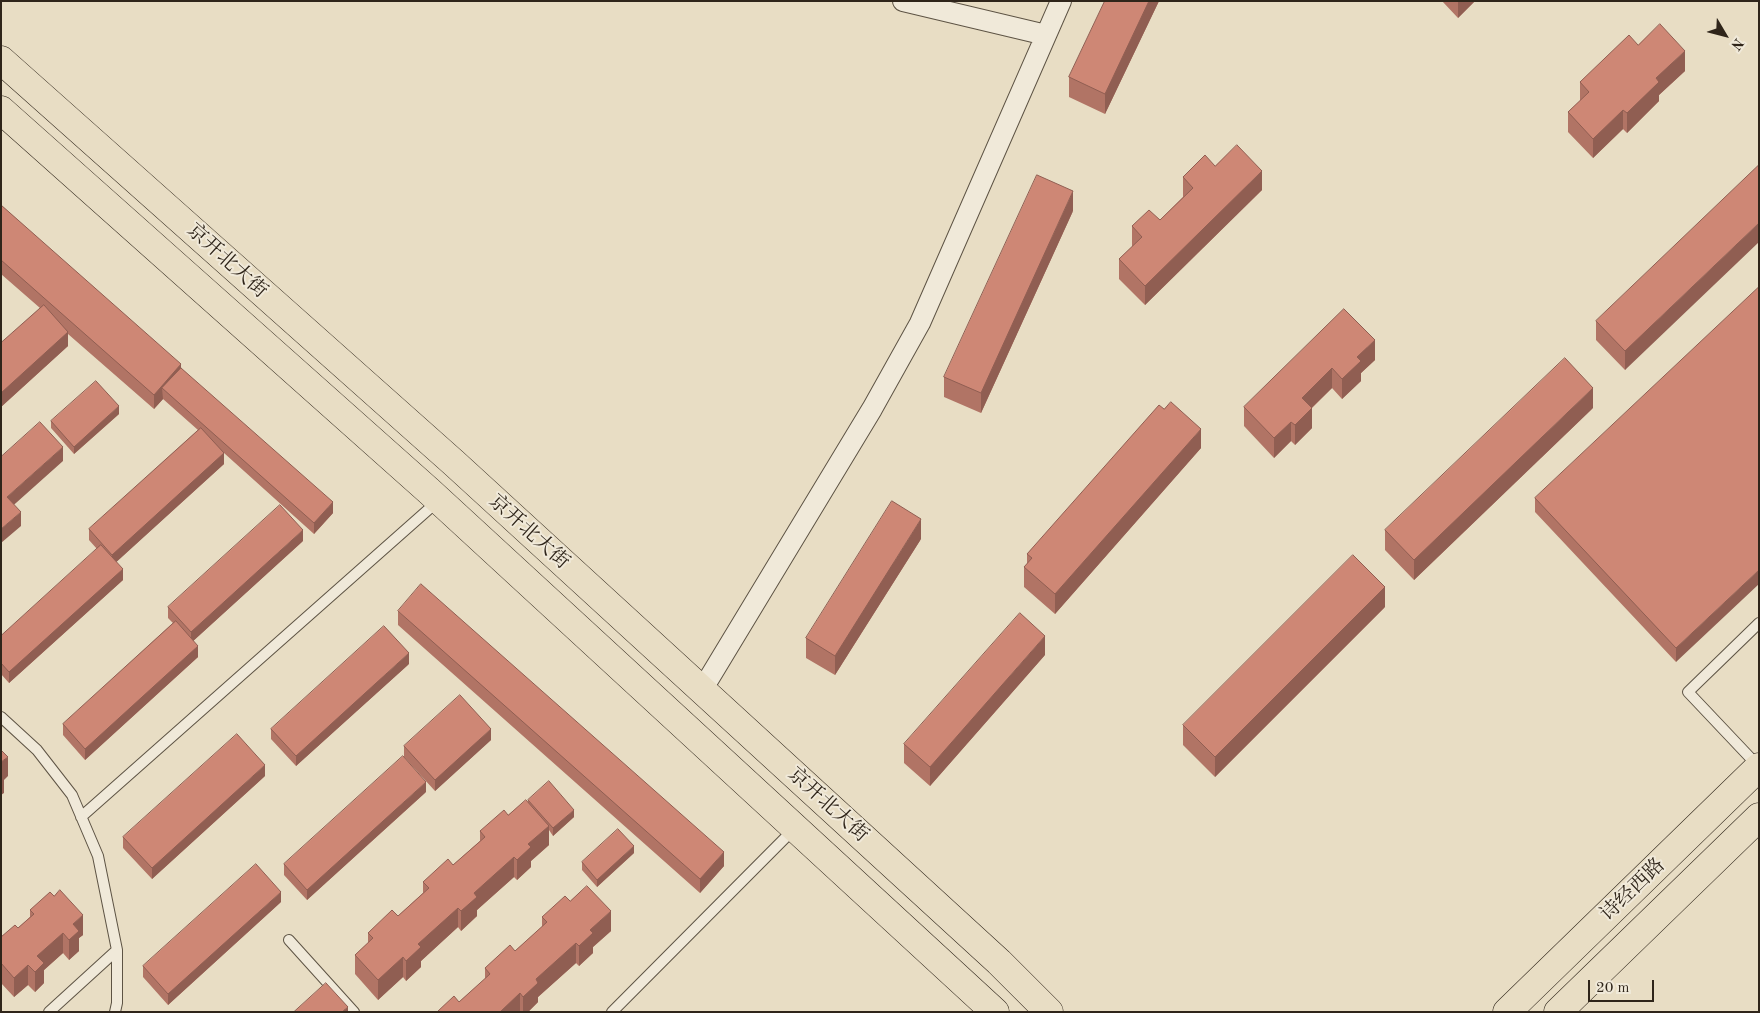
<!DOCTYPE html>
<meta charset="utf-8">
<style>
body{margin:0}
#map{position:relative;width:1760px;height:1013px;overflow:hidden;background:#e8ddc4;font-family:"Old Standard TT",serif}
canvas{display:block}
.frame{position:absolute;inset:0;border:2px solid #2f251a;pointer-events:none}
.north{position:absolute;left:1700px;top:10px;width:50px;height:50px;-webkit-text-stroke:4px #f0e9d9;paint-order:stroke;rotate:127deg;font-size:14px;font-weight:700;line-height:20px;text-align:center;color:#2f251a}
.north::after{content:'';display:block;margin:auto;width:18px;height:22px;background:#2f251a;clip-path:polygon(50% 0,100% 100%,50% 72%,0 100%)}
.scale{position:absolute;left:1588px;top:980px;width:66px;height:22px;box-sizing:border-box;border:2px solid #2f251a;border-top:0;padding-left:6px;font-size:15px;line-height:18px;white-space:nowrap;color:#2f251a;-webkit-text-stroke:4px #f0e9d9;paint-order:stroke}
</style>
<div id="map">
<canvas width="1760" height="1013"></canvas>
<div class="frame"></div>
<div class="north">N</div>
<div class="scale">20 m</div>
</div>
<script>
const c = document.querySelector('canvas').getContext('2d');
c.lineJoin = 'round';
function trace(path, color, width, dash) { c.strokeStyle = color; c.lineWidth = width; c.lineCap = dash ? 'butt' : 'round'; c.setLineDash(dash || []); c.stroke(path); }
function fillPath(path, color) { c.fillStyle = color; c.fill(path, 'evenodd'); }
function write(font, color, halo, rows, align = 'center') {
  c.font = font + ' "Old Standard TT","Noto Serif SC",serif'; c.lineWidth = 4; c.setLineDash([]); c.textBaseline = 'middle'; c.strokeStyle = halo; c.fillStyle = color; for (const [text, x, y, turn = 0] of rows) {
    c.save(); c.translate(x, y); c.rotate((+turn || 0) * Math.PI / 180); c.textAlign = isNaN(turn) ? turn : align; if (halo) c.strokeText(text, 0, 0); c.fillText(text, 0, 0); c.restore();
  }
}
const lane = new Path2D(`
 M1 717 37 750 72 795 98 856 117 950V1003L115 1012
 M1758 766 1688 692 1759 623
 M81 817 438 501
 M289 940 354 1012
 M49 1012 117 950
 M612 1012 795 828`);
const street = new Path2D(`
 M903 1 1046 35
 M702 690 872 409 920 323 1061 1`);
const primary = new Path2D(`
 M1 60 454 463 999 962 1049 1012
 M1 110 429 491 995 1012`);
const highway = new Path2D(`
 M1507 1012 1759 767
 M1558 1012 1759 817`);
trace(lane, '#5d5344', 12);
trace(street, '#5d5344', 22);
trace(primary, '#2f251a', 29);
trace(highway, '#2f251a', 29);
trace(lane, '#f0e9d9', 10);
trace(street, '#f0e9d9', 20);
trace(primary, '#e8ddc4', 28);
trace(highway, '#e8ddc4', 28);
fillPath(new Path2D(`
 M1105 1H1159L1105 114 1069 97V77Z
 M1442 1H1475L1458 18Z
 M1638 45 1685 71 1659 95V101L1627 133 1623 129 1593 158 1568 132V112L1580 101V82Z
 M1759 165 1625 370 1596 340V321Z
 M1215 166 1262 190 1145 305 1119 279V259L1132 247V226L1160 220 1183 197V177Z
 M1 205 181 368 333 513 314 534 224 453V464L116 562 123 580 9 683 1 674V636L97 549 89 540V529L198 430 163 399 154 409 68 334V346L1 407V343L40 308 1 274Z
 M1073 211 981 413 944 397V377Z
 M1759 287 1676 662 1535 512V498Z
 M1344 309 1375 360 1361 373V381L1342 399 1332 388 1312 408V428L1295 445 1291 441 1274 458 1244 426V407Z
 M1593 408 1414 580 1385 550V530Z
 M1164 409 1201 448 1055 614 1024 587V567L1027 564V554Z
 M119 414 74 454 51 428V421Z
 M921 539 835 675 806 658V638Z
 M303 541 193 641 198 657 85 760 63 735V724L173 623 168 618V607Z
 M1385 607 1215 777 1183 745V725Z
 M398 611 724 866 700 893 398 625Z
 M1045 655 930 786 904 763V744Z
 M409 664 296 766 271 739V729Z
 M491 740 435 791 404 757V746Z
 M265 776 152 879 123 848V837Z
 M426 792 307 900 284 875V864Z
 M528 800 574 817 553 836 549 830V845L531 861V867L517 880 514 877 477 910V916L461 931 458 927 421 961V967L406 981 403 977 378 1000 355 974V955L368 943V933L398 916 423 893V882L453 865 480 841V831L508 815 528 802Z
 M634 853 597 887 582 870V862Z
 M570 901 611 931 593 947V953L579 966 576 963 538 997V1002L528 1012H437L459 1002 485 979V968L515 951 542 927V917Z
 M281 902 168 1005 143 977V966Z
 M30 910 83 935 79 938V951L69 960 63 953 44 970V983L35 992 28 985 14 997 1 983V937L18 928 30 917Z`), '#b17465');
fillPath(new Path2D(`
 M1149 1H1159L1105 114V94Z
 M1458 1H1475L1458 18Z
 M1685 51V71L1659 95V101L1627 133V113L1656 78Z
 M1623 110V129L1593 158V139Z
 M1262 171V190L1145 305V286Z
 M1073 191V211L981 413V393Z
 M1759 223V242L1625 370V351Z
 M68 332V346L1 407V393Z
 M1375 340V360L1361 373V381L1342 399V379L1357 357Z
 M181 364V378L162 388 163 399 154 409V395Z
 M1332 368V388L1302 417V398Z
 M1593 388V408L1414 580V560Z
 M119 406V414L74 454V447Z
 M1312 408V428L1295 445V425Z
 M1291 422V441L1274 458V438Z
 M1201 429V448L1055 614V594Z
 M63 447V461L7 511V497Z
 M224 453V464L112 566V555Z
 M333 502V513L314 534V523Z
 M21 512V526L1 543V529Z
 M921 519V539L835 675V656Z
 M303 530V541L191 643V632Z
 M123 569V580L9 683V672Z
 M1759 570V584L1676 662V648Z
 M1385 587V607L1215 777V757Z
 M1045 636V655L930 786V767Z
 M198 646V657L85 760V749Z
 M409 653V664L296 766V756Z
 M491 729V740L435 791V780Z
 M8 757V776L4 780V793L1 795V762Z
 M265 765V776L152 879V868Z
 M426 782V792L307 900V890Z
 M574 810V817L553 836V828Z
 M549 826V845L531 861V867L517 880V860L528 844Z
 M634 846V853L597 887V880Z
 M724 852V866L700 893V879Z
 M514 857V877L477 910V916L461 931V911L474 893Z
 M281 892V902L168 1005V994Z
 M458 908V927L421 961V967L406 981V961L418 944Z
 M611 911V931L593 947V953L579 966V946L590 930Z
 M83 915V935L79 938V951L69 960V940L73 924Z
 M63 933V953L44 970V983L35 992V972L37 956Z
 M576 943V963L538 997V1002L528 1012H523V997L536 979Z
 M403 957V977L378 1000V980Z
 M28 965V985L14 997V978Z
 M520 993V1012H500Z
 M348 1007V1012H342Z`), '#905e52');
const building = new Path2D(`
 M1105 1H1149L1105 94 1069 77Z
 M1660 24 1685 51 1656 78 1659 82 1627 113 1623 110 1593 139 1568 112 1589 92 1580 82 1629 35 1638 45Z
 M1237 145 1262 171 1145 286 1119 259 1142 237 1132 226 1149 210 1160 220 1193 188 1183 177 1205 155 1215 166Z
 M1759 165V223L1625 351 1596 321Z
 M1037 175 1073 191 981 393 944 377Z
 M1 205 181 364 154 395 1 260Z
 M1759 287V570L1676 648 1535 498Z
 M44 305 68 332 1 393V343Z
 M1344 309 1375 340 1357 357 1361 361 1342 379 1332 368 1302 398 1312 408 1295 425 1291 422 1274 438 1244 407Z
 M1565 358 1593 388 1414 560 1385 530Z
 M181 368 333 502 314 523 162 388Z
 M96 381 119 406 74 447 51 421Z
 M1171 402 1201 429 1055 594 1024 567 1032 558 1027 554 1159 405 1164 409Z
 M40 422 63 447 7 497 21 512 1 529V457Z
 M201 428 224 453 112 555 89 529Z
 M892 501 921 519 835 656 806 638Z
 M280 505 303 530 191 632 168 607Z
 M101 545 123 569 9 672 1 663V636Z
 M1353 555 1385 587 1215 757 1183 725Z
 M421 584 724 852 700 879 398 611Z
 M1020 613 1045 636 930 767 904 744Z
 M176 621 198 646 85 749 63 724Z
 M384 626 409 653 296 756 271 729Z
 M460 695 491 729 435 780 404 746Z
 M237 734 265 765 152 868 123 837Z
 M1 750 8 757 1 762Z
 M403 756 426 782 307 890 284 864Z
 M549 781 574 810 553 828 528 800Z
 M526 800 549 826 528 844 531 847 517 860 514 857 474 893 477 897 461 911 458 908 418 944 421 947 406 961 403 957 378 980 355 955 373 938 368 933 392 910 398 916 429 888 423 882 448 859 453 865 485 837 480 831 504 810 508 815Z
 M618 829 634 846 597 880 582 862Z
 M256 864 281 892 168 994 143 966Z
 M587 886 611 911 590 930 593 933 579 946 576 943 536 979 538 983 523 997 520 993 500 1012H437L454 996 459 1002 490 974 485 968 510 945 515 951 547 922 542 917 565 896 570 901Z
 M60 890 83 915 73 924 79 931 69 940 63 933 37 956 44 963 35 972 28 965 14 978 1 963V937L15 925 18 928 34 914 30 910 50 892 54 896Z
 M326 983 348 1007 342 1012H294Z`);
fillPath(building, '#ce8775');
trace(building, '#905e52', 1);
write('20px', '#2f251a', '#f0e9d9', [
 ["京开北大街",227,261,42],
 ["京开北大街",529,532,42],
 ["京开北大街",828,805,42],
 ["诗经西路",1633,890,-44]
]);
</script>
